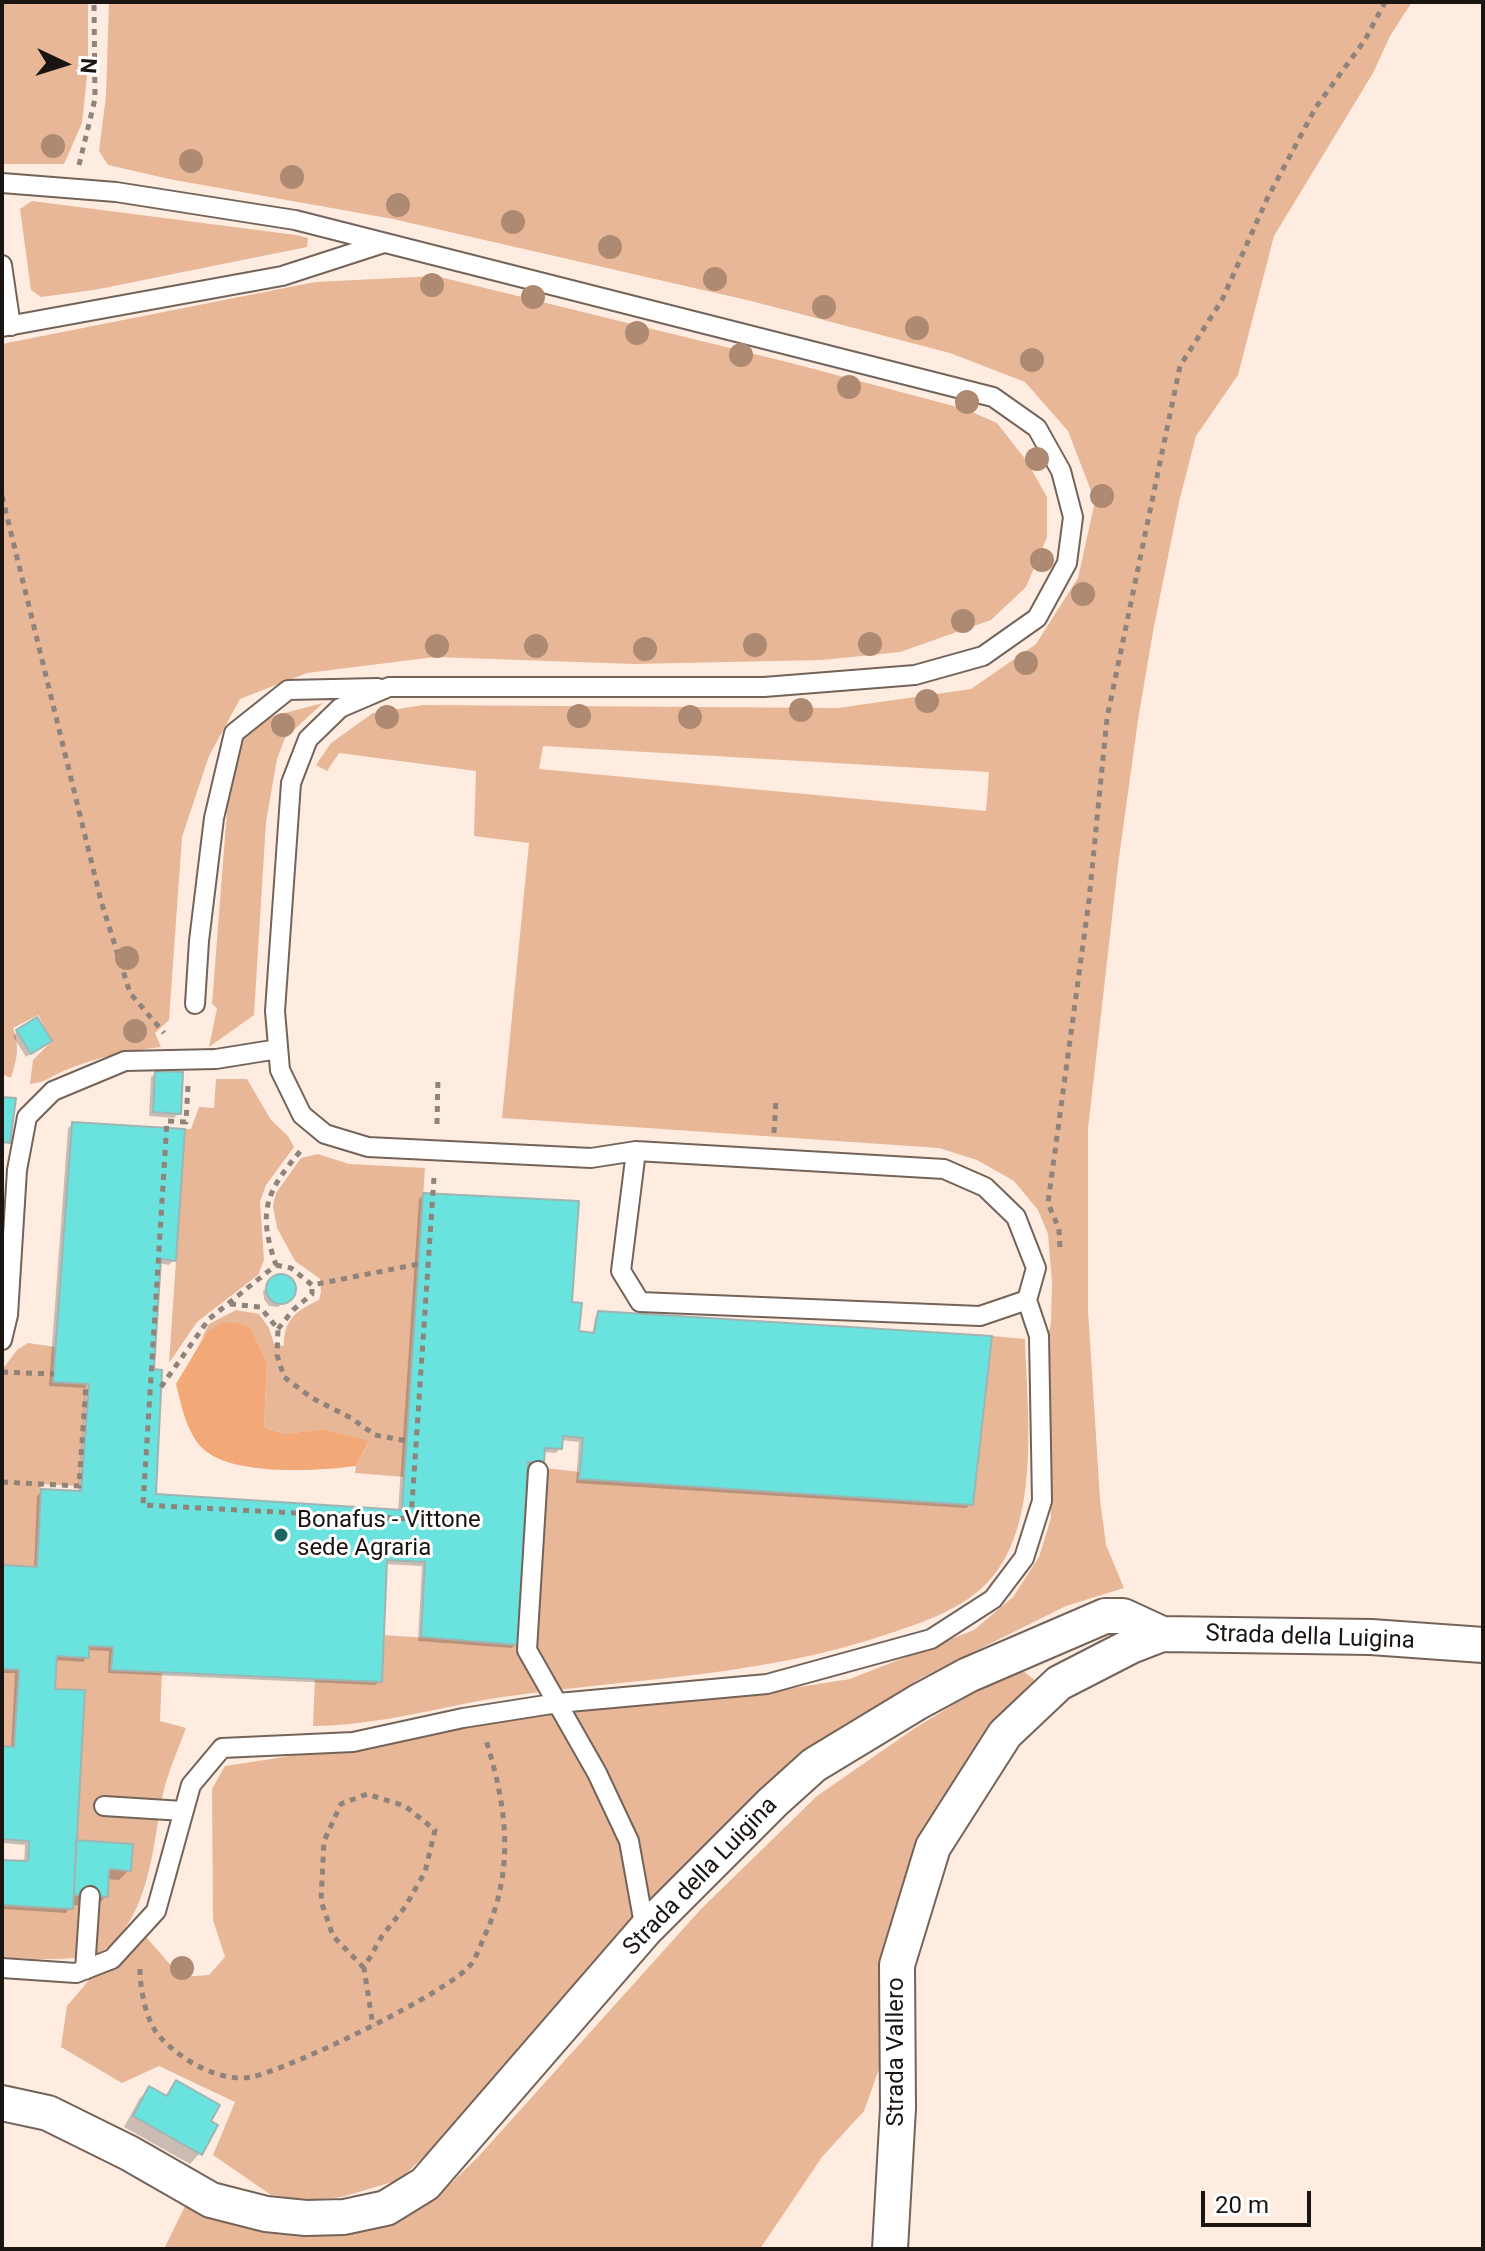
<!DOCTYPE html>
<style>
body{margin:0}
#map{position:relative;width:1485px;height:2251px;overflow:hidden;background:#feece0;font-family:Roboto,sans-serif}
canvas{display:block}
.frame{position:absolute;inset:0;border:4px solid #1b1511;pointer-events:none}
.north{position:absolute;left:24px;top:24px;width:80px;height:80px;-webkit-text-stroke:6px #fff;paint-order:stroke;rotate:94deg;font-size:22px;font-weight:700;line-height:32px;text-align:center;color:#1b1511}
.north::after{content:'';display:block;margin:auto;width:28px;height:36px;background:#1b1511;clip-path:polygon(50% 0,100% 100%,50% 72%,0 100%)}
.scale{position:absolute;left:1201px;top:2191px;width:110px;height:36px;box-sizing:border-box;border:4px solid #1b1511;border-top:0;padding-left:10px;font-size:24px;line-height:28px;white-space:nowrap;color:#1b1511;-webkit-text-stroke:6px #fff;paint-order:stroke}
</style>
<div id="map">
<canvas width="1485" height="2251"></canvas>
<div class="frame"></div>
<div class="north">N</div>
<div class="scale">20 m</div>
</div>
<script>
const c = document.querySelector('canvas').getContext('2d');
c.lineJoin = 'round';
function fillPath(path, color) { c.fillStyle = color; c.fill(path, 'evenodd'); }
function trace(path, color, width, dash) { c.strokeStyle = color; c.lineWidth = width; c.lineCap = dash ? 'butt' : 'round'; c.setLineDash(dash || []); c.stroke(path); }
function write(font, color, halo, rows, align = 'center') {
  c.font = font + ' Roboto,sans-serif'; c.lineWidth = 6; c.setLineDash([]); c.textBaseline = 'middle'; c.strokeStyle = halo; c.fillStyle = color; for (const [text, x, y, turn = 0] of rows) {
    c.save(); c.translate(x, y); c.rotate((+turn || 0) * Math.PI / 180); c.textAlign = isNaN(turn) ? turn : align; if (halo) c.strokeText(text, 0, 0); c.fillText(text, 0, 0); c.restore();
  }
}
fillPath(new Path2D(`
 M2 2H88V67L82 123 64 164H2Z
 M109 2H1412L1390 36 1373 73 1274 236 1238 375 1196 436 1179 502 1154 626 1138 720 1118 865 1088 1129V1310L1100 1499 1106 1545 1124 1588 1066 1606 919 1679 797 1764 450 2132 399 2180 342 2197 308 2200 271 2195 213 2155 235 2102 159 2066 122 2083 61 2047 67 2006 90 1979 115 1965 141 1938H147L181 1977 209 1975 225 1957 213 1920 212 1789 225 1766 304 1754 359 1750 490 1720 743 1696 850 1679 974 1630 1013 1597 1039 1557 1051 1518 1050 1443 1045 1350 1051 1323 1052 1282 1048 1234 1038 1210 1014 1181 977 1160 939 1148 502 1118 529 843 474 836 476 771 339 753 327 771 316 765 331 743 373 713 423 705 838 708 971 689 1036 644 1078 578 1095 501 1068 431 1025 382 950 353 751 301 393 219 169 179 108 165 99 151 106 96ZM543 746 989 772 986 811 539 769Z
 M32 201 296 235 308 238 307 247 94 290 41 297 31 290 20 209Z
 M436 276 791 363 965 409 997 423 1026 460 1047 497V537L1026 587 991 620 900 652 822 660 634 664 435 657 307 673 240 699 209 756 182 837 169 1020 155 1033 161 1047C129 1051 97 1057 66 1070 53 1075 45 1083 30 1084L33 1060 52 1041 38 1015 13 1028C20 1047 17 1059 11 1078L2 1074V344L315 282Z
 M323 703 285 738 277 759 266 822 254 1015 209 1047 217 1008 212 1004 227 811 239 738 273 716Z
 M216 1079H247L271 1120 288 1136 294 1147 266 1185 260 1202 264 1260 258 1275 197 1322 169 1363 185 1129H191L199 1107 214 1108Z
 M318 1154 349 1164 425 1168 405 1477 355 1473 356 1466 369 1442 323 1429 285 1434 264 1427 267 1363 251 1328 207 1332 199 1344 209 1324 236 1310 259 1314 269 1328 274 1344 284 1346C283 1320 297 1310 319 1300L321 1292 320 1279 295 1261 277 1228 273 1206 276 1193 301 1158Z
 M992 1336 1025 1339C1027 1412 1042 1527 987 1583 962 1609 924 1622 891 1633 767 1676 638 1678 510 1696 445 1705 379 1726 313 1726L315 1678 383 1635 518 1644 528 1462 544 1463 545 1468 580 1472V1479L973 1505Z
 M28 1343 56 1347 53 1382 86 1384 79 1486 41 1484 37 1567 2 1565V1370L17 1350Z
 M89 1646 113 1647 111 1670 162 1672 160 1721 186 1728C178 1750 167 1774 162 1798 153 1846 149 1917 105 1949 87 1963 25 1959 2 1957V1905L72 1909 74 1895 108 1897 109 1869 131 1870 133 1844 76 1840 85 1691 55 1689 57 1656 89 1658Z
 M1017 1666 1042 1686 926 1837 884 2055 864 2111 822 2157 760 2249H164L186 2204 388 2220 435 2199 478 2157 701 1909 817 1796 915 1728Z
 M2 1669 19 1670 14 1747 2 1746Z`), '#e8b798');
fillPath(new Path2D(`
 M222 1323H236L251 1328 267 1363 264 1427 285 1434 323 1429 369 1441 356 1466C317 1471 221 1478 197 1442 185 1425 181 1404 176 1384L207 1332Z`), '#f2a877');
fillPath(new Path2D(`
 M17 1032 50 1041 26 1057 13 1036Z
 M156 1073 179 1113 174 1118 149 1116 151 1077Z
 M73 1124 174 1260 169 1265 159 1263 152 1371 154 1496 398 1512 419 1199 424 1195 569 1304 577 1333 592 1335 595 1318 599 1313 971 1504 966 1508 576 1483 579 1442 561 1440 560 1448 556 1453 543 1452 542 1462 538 1467 526 1466 516 1644 512 1648 418 1641 422 1566 385 1564 380 1681 375 1685 108 1673 109 1651 87 1650V1657L83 1662 55 1660 53 1691 75 1842 129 1870 119 1880 107 1879 106 1896 96 1907 71 1905 66 1913 2 1909V1862L24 1863 25 1845 2 1843V1748L11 1749 15 1673H2V1567L34 1568 37 1496 42 1491 78 1493 85 1388 49 1386 68 1128Z
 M277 1276 289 1278 294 1285V1293L278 1307 269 1306 264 1299 263 1291Z
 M177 2082 208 2122 200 2153 190 2164 124 2127 140 2098 150 2088 164 2097Z`), '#0003');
const building = new Path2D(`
 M37 1017 52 1041 31 1054 16 1030Z
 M155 1071 183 1072 181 1114 153 1112Z
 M2 1097 16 1098 10 1143 2 1142Z
 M72 1122 185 1129 176 1261 161 1259 154 1369 162 1370 156 1494 402 1510 423 1193 579 1201 572 1302 582 1303 579 1331 594 1333 598 1311 992 1336 973 1505 579 1479 583 1438 563 1436 562 1449 545 1448 544 1463 528 1462 518 1645 421 1637 425 1562 387 1560 382 1682 111 1670 113 1647 89 1646V1658L57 1656 55 1689 85 1690 73 1909 2 1905V1860L28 1861 29 1841 2 1839V1746L14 1747 19 1670 2 1669V1565L37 1567 41 1489 81 1491 89 1384 53 1382Z
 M266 1289a15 15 0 1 1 30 0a15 15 0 1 1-30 0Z
 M76 1840 133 1844 131 1871 109 1869 108 1897 74 1895Z
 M176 2080 220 2105 211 2121 218 2125 202 2155 133 2116 149 2086 167 2096Z`);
fillPath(building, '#6ae2dd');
trace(building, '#9eb5b3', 2);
const service = new Path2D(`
 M2 183 116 192 295 220 993 397 1037 428 1061 471 1073 517 1067 563 1037 618 983 656 915 675 764 687H389L340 708 308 739 291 783 275 1011 280 1070 302 1115 325 1134 368 1147 591 1158 636 1151 944 1169 985 1187 1016 1217 1036 1268 1027 1300 980 1316 640 1302 621 1271 636 1151
 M2 265 11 326
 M2 327 282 276 384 243
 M195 1004 199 941 214 818 234 733 288 690 378 688
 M2 1340 8 1315 17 1170 27 1117 53 1091 125 1061 216 1059 278 1049
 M538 1471 527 1650 597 1773 629 1841 645 1930
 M104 1806 183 1811
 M2 1968 76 1973 112 1959 156 1911 191 1785 222 1748 353 1742 463 1718 558 1703 767 1684 931 1639 993 1599 1024 1558 1042 1501 1039 1336 1027 1300
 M85 1970 90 1896`);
const minor = new Path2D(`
 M2 2103 48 2113 129 2153 211 2200 266 2214 306 2218 344 2217 386 2208 425 2184 645 1930 773 1802 814 1765 918 1702 968 1675 1105 1616H1123L1162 1634 1371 1637 1483 1645
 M890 2249 898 2108 897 1965 933 1847 1005 1734 1059 1683 1131 1646 1162 1634`);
trace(service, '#736359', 22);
trace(minor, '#736359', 38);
trace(new Path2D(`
 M79 165 95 99 94 2
 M2 496 101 901 130 993 164 1033
 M188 1086 186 1122 167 1121 143 1505 411 1519 434 1177
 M437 1124 438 1077
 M774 1133 776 1099
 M1060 1247 1059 1229 1048 1203 1089 900 1107 718 1180 366 1222 300 1267 199 1316 107 1365 40 1385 2
 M276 1265 291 1268 312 1285 419 1264
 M230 1304 260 1307 278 1329 277 1355 284 1377 312 1398 351 1418 375 1435 407 1441
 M278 1329 293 1310 312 1294V1285
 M2 1372 54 1374
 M161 1387 209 1319 276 1265C257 1210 266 1192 302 1149
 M2 1482 79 1486 86 1384
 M364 1968 333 1936 321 1901 324 1841 341 1804 367 1794 405 1806 435 1830 425 1872 405 1907 382 1936 364 1968 373 2026
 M140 1969C140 1989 146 2022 160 2037 181 2060 220 2083 251 2077 288 2070 453 1991 472 1963 477 1955 481 1944 485 1935 515 1869 507 1808 486 1740`), '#8f837b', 5, [6, 6]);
trace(service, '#fff', 18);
trace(minor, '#fff', 34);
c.fillStyle = '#ad8a71';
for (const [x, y] of [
 [53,146],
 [191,161],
 [292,177],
 [398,205],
 [513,222],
 [610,247],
 [715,279],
 [432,285],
 [533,297],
 [824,307],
 [917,328],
 [637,333],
 [741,355],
 [1032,360],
 [849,387],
 [967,402],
 [1037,459],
 [1102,496],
 [1042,560],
 [1083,594],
 [963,621],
 [870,644],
 [755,645],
 [437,646],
 [536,646],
 [645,649],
 [1026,663],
 [927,701],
 [801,710],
 [579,716],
 [387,717],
 [690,717],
 [283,725],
 [127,958],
 [135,1031],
 [182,1968]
]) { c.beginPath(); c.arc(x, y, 12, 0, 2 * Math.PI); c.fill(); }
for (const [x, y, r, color] of [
 [281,1535,8,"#196663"]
]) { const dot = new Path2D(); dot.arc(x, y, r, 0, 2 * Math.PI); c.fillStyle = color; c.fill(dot); trace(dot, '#fff', 3); }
write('24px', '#1b1511', '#fff', [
 ["Bonafus - Vittone",297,1521],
 ["sede Agraria",297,1549]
], 'left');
write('24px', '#1b1511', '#fff', [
 ["Strada della Luigina",1310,1638,2],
 ["Strada della Luigina",701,1877,-46],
 ["Strada Vallero",897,2052,-90]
]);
</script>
